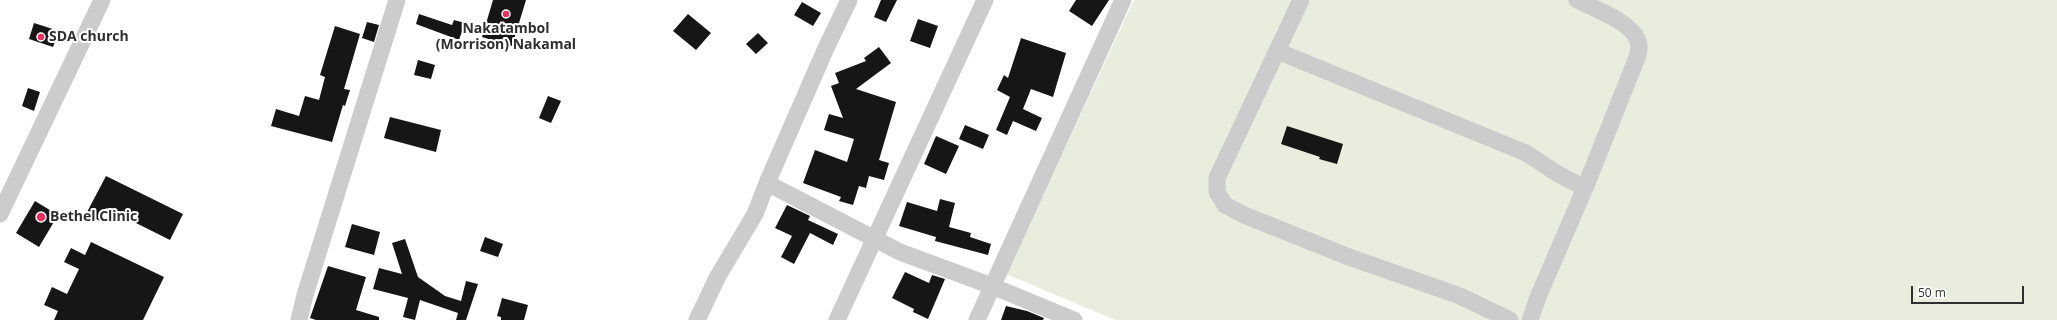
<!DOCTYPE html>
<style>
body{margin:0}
#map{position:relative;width:2057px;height:320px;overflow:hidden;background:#fff;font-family:"Open Sans",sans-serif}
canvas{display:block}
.scale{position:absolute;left:1911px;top:286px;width:113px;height:18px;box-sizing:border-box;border:2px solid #2f2f2f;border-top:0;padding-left:5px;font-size:12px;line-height:14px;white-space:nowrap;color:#2f2f2f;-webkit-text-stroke:3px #fff;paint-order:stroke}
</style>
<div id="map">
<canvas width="2057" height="320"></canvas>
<div class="scale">50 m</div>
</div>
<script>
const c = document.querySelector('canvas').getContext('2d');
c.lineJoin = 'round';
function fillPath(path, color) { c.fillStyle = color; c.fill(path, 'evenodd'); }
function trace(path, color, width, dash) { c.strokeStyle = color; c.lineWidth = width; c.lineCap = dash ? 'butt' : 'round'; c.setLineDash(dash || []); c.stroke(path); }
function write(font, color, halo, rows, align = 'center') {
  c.font = font + ' "Open Sans",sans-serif'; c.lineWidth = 4; c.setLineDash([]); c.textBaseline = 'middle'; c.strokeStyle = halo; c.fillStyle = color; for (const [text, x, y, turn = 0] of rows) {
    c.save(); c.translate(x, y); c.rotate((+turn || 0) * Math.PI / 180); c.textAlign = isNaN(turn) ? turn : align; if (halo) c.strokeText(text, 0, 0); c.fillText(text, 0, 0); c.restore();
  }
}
fillPath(new Path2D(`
 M1134 0H2057V320H1115L1006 274Z`), '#e8eddd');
fillPath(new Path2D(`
 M493 0H526L512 46 482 37Z
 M881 0H897L886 22 874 17Z
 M1076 0H1109L1092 26 1069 11Z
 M802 2 821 13 813 26 794 15Z
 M419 14 452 25 454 20 465 23 459 40 416 24Z
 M688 14 711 33 696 50 673 31Z
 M918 19 938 26 930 48 910 41Z
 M367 22 379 25 374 42 362 38Z
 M34 23 59 31 53 47 29 39Z
 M335 26 360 34 344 89 350 90 345 106 343 105 332 142 271 126 276 109 299 116 305 96 319 100 325 77 320 75Z
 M758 33 768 43 756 54 746 44Z
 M1021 38 1066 53 1053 97 1031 89 1023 109 1042 118 1036 131 1013 121 1007 135 996 130 1010 97 997 90 1004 75 1008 78Z
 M879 47 891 63 856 89 896 102 879 160 889 163 884 180 869 176 866 188 859 186 853 205 839 201 841 197 803 183 815 150 847 162 854 139 824 130 829 114 843 118 831 86 839 83 835 73 866 61 864 58Z
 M418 60 435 65 431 79 414 75Z
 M28 88 40 92 34 111 22 106Z
 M548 96 561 101 551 123 539 118Z
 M390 117 441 130 436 152 384 138Z
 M965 125 989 135 983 149 959 139Z
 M1287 126 1343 144 1337 164 1319 159 1320 157 1281 144Z
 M936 136 959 146 946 174 924 164Z
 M106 176 183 214 170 240 106 208 100 221 86 214Z
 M940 199 955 203 949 227 971 233 970 237 991 244 988 255 935 241 936 237 899 226 907 202 937 211Z
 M35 201 58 215 39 247 16 233Z
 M787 205 810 216 808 220 838 234 833 245 810 233 794 264 781 257 792 236 775 228Z
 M352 224 380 232 374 255 345 247Z
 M485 237 503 244 498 257 480 251Z
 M405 239 418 277 445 296 461 301 466 281 478 284 466 320H456L458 313 420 300 415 320 403 317 408 298 373 289 379 268 402 274 392 243Z
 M91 242 164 277 143 320H54L58 311 44 305 52 287 67 294 79 269 64 262 71 248 85 255Z
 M328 266 366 277 356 310 379 317V320H316L310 318Z
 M905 272 929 283 932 275 945 279 928 319 913 312 914 309 892 298Z
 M502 298 528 305 524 320H501V317L497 316Z
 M1006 306 1027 311 1044 318 1043 320H1001Z`), '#161616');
trace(new Path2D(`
 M1301 0 1217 178V192L1225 205 1244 215 1349 257 1460 296 1510 320
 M1277 51 1526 153 1558 174 1585 188
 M767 183 826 48 849 0
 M0 214 102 0
 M299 320 305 295 397 0
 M697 320 718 276 755 214 767 183 900 252 992 286 1074 320
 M837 320 985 0
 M977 320 1123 0
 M1530 320 1538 297 1585 188 1634 65C1637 58 1641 49 1638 41 1632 22 1595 9 1577 0`), '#ccc', 17);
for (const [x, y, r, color] of [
 [506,14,4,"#e92f5c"],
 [41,37,4,"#e92f5c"],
 [41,217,5,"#e92f5c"]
]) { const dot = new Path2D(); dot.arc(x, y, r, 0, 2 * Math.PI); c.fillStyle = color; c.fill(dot); trace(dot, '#fff', 1.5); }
write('bold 14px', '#2f2f2f', '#fff', [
 ["Nakatambol",506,29,"center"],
 ["(Morrison) Nakamal",506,45,"center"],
 ["SDA church",49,37],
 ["Bethel Clinic",50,217]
], 'left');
</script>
